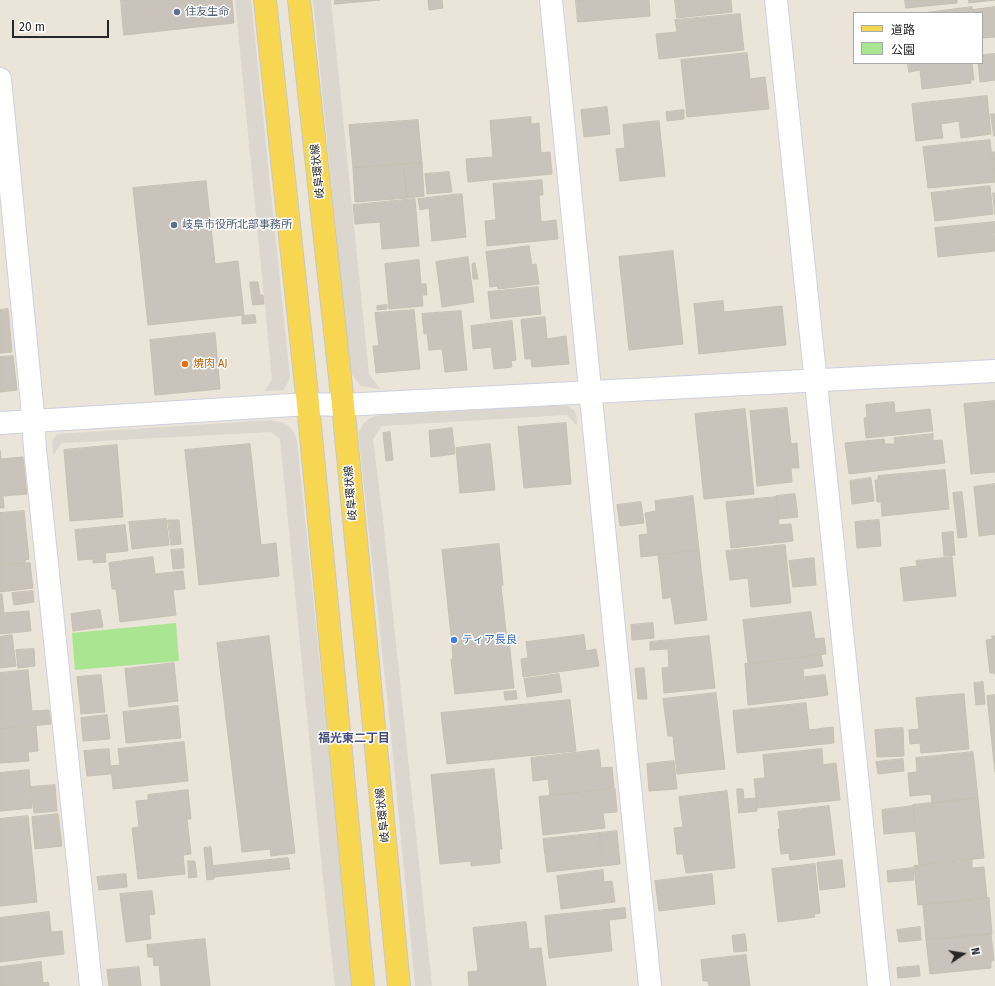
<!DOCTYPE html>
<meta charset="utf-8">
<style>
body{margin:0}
#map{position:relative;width:995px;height:986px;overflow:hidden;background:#ebe4d8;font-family:"Fira Sans","Noto Sans JP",sans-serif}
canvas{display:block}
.legend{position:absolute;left:853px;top:12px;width:130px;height:52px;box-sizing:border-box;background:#fff;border:1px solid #a9a9a9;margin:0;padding:5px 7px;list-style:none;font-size:12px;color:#272727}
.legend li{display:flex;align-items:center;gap:8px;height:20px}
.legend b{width:20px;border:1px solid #a9a9a9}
.north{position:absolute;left:943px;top:934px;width:40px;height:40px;-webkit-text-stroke:3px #fff;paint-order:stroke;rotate:78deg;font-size:11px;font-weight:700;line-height:16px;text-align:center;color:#272727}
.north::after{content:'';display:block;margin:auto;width:14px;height:18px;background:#272727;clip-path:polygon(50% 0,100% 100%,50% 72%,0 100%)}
.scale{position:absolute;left:12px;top:20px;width:97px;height:18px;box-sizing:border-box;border:2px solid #272727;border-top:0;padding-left:5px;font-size:12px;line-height:14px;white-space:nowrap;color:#272727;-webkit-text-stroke:3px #fff;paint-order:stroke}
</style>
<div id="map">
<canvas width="995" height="986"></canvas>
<ul class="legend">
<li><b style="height:5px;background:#f7d751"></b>道路</li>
<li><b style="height:11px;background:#aae591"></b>公園</li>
</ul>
<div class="north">N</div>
<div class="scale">20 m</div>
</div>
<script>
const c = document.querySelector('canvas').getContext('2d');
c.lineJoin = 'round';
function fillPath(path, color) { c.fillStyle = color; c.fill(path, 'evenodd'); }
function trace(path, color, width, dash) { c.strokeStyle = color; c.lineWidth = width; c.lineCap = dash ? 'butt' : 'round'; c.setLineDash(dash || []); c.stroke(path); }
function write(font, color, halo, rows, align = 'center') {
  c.font = font + ' "Fira Sans","Noto Sans JP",sans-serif'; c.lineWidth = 3; c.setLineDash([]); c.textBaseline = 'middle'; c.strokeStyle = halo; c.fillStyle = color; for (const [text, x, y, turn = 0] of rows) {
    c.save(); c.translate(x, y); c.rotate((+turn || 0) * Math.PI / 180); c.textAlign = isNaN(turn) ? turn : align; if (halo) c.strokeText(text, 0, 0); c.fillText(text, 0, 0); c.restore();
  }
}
fillPath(new Path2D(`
 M176 623 179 661 75 670 72 633Z`), '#aae591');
fillPath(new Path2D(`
 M235 0H251L290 378 284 390 265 391 272 379Z
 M313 0H331L369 374 380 389 361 386 350 372Z
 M566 405 574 410 577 417V426L567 415 382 426 373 439 382 511 432 986H415L390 724 358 433 364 423 370 418 379 415Z
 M270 420 280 422 288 425 294 433 297 441 353 986H335L322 869 280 439 271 432 62 443 53 455 52 441 57 434Z`), '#dbd7cf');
const building = new Path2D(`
 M121 0H232L234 23 124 35Z
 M335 0H380L335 4Z
 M433 0H442L443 8 429 10 428 1Z
 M576 0H649L650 16 578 22Z
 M675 0H731L732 12 677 18Z
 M905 0H957V3L906 8Z
 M969 0H995L969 3Z
 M972 7 973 13H923Z
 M995 7V37L982 38V13H973V10Z
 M740 14 744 50 659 59 656 34 677 32 675 20Z
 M747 53 750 79 765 77 769 109 687 117 681 60Z
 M995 54V80L980 82 978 63H982V55Z
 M908 63H972L974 80H970L971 83 922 89 920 70 909 72Z
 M987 96 991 134 961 138 959 121 941 124 943 138 916 141 912 104Z
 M607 107 610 134 584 137 581 110Z
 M684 110V119L667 121 666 112Z
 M991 114H995V136H994Z
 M531 117V124L539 123 541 153 550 152 552 174 468 182 466 159 493 157 490 121Z
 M418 120 422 163 353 168 349 125Z
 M659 121 665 176 620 181 616 149 625 148 623 125Z
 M990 140 995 182 928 188 923 147Z
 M992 152H995V178Z
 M422 163 424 196 407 198 403 164Z
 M403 164 407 198 355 202 353 168Z
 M449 172 452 192 427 194 425 174Z
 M542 180 543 195H539L541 222 556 220 558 239 487 246 485 221 496 220 493 184Z
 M206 181 215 264 238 261 244 315 148 325 133 188Z
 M990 186 993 214 935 221 931 193Z
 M993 193H995V214Z
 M462 194 466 237 432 241 429 208 420 210 418 199Z
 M415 199 419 246 382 249 380 222 355 224 353 205Z
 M995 222V233H994L995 251 938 257 935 228Z
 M529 246 532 265 536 264 539 284 498 289 497 286 490 287 486 252Z
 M673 251 683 344 629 350 619 257Z
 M468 257 474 302 442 307 436 262Z
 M419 260 421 284H426L427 295H422L423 306 389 309 385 264Z
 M475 263 478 279H473L472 264Z
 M250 282H258L260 295H263L264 304 253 305Z
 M538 287 541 314 491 319 488 292Z
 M723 301 724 312 782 306 786 345 699 354 694 304Z
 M387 305V309L377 310V306Z
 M8 309 12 352 0 353V310Z
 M414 310 420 369 376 373 373 346H379L375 313Z
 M461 311 467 370 445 372 442 349 429 350 427 333 424 334 422 314Z
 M255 315 256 323 242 324V316Z
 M545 317 547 339 566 336 569 364 532 367 531 359H525L521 320Z
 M512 321 516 360 511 361 512 367 494 369 491 347 473 349 471 326Z
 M215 333 220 389 155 395 150 340Z
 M13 356 17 390 0 392V357Z
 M995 401V472L971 474 964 404Z
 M894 402 895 413 930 409 933 431 866 438 864 418H867L866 405Z
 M787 408 791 444 797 443 799 468H791L792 482 757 486 750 411Z
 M745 409 754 494 704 499 695 414Z
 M566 423 571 484 524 488 518 427Z
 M452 428 455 454 431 457 429 431Z
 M390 432 393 460 386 461 383 433Z
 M933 434V441L942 440 945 463 849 474 845 443 884 439 885 444H895L894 438Z
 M250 444 261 545 276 543 279 576 199 585 185 450Z
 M490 444 495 490 460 493 456 448Z
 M117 445 123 517 70 521 64 450Z
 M0 451 1 459 23 457 27 494 3 496 4 508H0Z
 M945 470 949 509 882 516 881 502H877L875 480H878V476Z
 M871 478 874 501 852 504 850 481Z
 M995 484V534L979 536 974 487Z
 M962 492 967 537 958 538 953 493Z
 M795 494 798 517 779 519 776 496Z
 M693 496 699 550 641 557 639 535 648 534 645 513 656 511 655 501Z
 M776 497 779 525 791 524 793 541 731 548 726 502Z
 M641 502 644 523 620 526 617 505Z
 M24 511 29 559 25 560V563L0 565V513Z
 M166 519 169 545 132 549 129 522Z
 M168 520H179L181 544 171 545Z
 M879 520 881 546 857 548 855 522Z
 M125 525 128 551 105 553 106 562 93 563V559L78 560 75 530Z
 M953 532 955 555 944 556 942 533Z
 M499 544 503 585 501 586 507 640 452 645 442 550Z
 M785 545 791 603 751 607 748 578 730 580 726 551Z
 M183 549 184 568 173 569 171 550Z
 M699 550 707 620 675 624 671 597 663 599 658 555Z
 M153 557 155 574 183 571 185 589 173 590 176 615 120 622 116 589H112L109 563Z
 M952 557 956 596 904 601 900 568 917 566 916 561Z
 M814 558 816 585 793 587 789 561Z
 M30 563 33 588 0 592V566Z
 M33 591 34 602 14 605 12 593Z
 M0 594H2L4 613 29 611 31 631 0 634Z
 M100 610 103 627 73 631 71 614Z
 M811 612 815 639 824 638 826 654 748 664 743 620Z
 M653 623 654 638 632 640 631 625Z
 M12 635 16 666 0 668V637Z
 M584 635 586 651 596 649 599 666 523 677 521 659 528 658 526 642Z
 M269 636 295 853 271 856 270 849 242 852 217 643Z
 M709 636 715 688 664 693 662 668 669 667 668 649 650 650V642Z
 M992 636H995V675L994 673H990L986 640 992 639Z
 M509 640 514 688 455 694 451 659H453L452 646Z
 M34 649 35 666 18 668 16 650Z
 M821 655 823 666 803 669 806 698 748 705 745 664Z
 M174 663 178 701 129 707 125 669Z
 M644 668 647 699H638L635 669Z
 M28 670 32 711 49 710 51 724 0 729V673Z
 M559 674 562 692 527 697 524 679Z
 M101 675 105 712 81 714 77 677Z
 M825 675 828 695 807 698 805 677Z
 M983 682 985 704 976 705 974 683Z
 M516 691 517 699 505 700 504 692Z
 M716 693 725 769 677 774 673 736H668L663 699Z
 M964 694 969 749 921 753 920 743 910 744 909 730 919 729 916 698Z
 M995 695V772L987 696Z
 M570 700 576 751 447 764 441 713Z
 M806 703 809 730 833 727 834 743 737 753 733 711Z
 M178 706 181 738 126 743 123 712Z
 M107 715 110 739 83 741 81 718Z
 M36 726 38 751 28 752 29 761 0 763V729Z
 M903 728 904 756 877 757 875 730Z
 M184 742 188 781 113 789 111 766 120 765 118 749Z
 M109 749 111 774 87 776 84 751Z
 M822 749 823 765 836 763 840 800 757 808 754 779 765 778 763 755Z
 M599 750 601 768 612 767 614 788 550 796 548 779 533 781 531 758Z
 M973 752 978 798 932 803 931 794 910 796 908 773 917 772 916 758Z
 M903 759 904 771 878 774 876 762Z
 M674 761 677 789 649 791 647 764Z
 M494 769 502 849H499L500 863 471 866V861L440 864 431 775Z
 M29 770 32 808 0 811V773Z
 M55 785 57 811 34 813 31 787Z
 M615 789 617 812 603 813 605 828 543 835 539 797Z
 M737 789H743L744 799 756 798 757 811 739 813Z
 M188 790 191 819H187L191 854 183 855 185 874 138 879 132 828 139 827 136 801 148 800V795Z
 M727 791 735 868 686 873 683 854H677L674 828 683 827 679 797Z
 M978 798 984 858 919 865 913 805Z
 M829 806 835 855 790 860 789 853 781 854 778 829H780L778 812Z
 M913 806 916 831 884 834 882 810Z
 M58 814 62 846 35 849 32 817Z
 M28 816 37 902 0 906V819Z
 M617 831 620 864 603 866 599 833Z
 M599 833 602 866 547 872 543 839Z
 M211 847 214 879 207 880 204 848Z
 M288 858 290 869 214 877 213 866Z
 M842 860 845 887 820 890 817 863Z
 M972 860V868L984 867 987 899 918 905 914 866Z
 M188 861H195L197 877 189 878Z
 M815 864 820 913 814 914 815 917 778 922 772 869Z
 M913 868 914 880 888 882 887 871Z
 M603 870 604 882 612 881 615 902 561 909 557 876Z
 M126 874 127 887 99 890 97 877Z
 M712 874 715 904 659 911 655 881Z
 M152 891 155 914 149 915 151 939 126 942 120 894Z
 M989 898 992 934 926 940 923 905Z
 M625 908 626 918 609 920 612 951 549 958 545 916Z
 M49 912 51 932 62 931 64 954 0 962V918Z
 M526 922 529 949 541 948 546 986H469L468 972 478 971 473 928Z
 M920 927 921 940 899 942 897 930Z
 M745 934 747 951 734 952 732 936Z
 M991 934 994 960 991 961V968L930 974 926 940Z
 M205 939 210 986H161L159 965 154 966 153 957H148L147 945Z
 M746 955 750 986H709L708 981H703L701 960Z
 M41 962 43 983 48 982 49 986H0V967Z
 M919 966 920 976 898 978 897 968Z
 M139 967 141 986H109L107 970Z`);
fillPath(building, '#c9c3bb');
trace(building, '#c6c0b2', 1);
const street = new Path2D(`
 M551 0 650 986
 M776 0 879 986
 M0 79 32 404 35 449 91 986
 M0 423 308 404 343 405 995 371`);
const primary = new Path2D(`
 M265 0 308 404 363 986
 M299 0 343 405 399 986`);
trace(street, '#cdd0e2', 24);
trace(primary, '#c7c7c7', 24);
trace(street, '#fff', 22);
trace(primary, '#f7d751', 22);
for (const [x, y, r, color] of [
 [177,12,4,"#5c6f8a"],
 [174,225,4,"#5c6f8a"],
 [185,364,4,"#e8710a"],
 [454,640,4,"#3f7fe0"]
]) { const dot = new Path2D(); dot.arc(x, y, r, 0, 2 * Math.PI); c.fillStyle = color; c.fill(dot); trace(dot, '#fff', 1.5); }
write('11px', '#4e5e75', '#fff', [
 ["住友生命",185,12],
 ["岐阜市役所北部事務所",182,225]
], 'left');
write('11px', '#272727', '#fff', [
 ["岐阜環状線",318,171,-96],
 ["岐阜環状線",351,493,-95],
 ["岐阜環状線",383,815,-96]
]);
write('11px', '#c56008', '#fff', [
 ["焼肉 AJ",193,364]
], 'left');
write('11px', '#366cbe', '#fff', [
 ["ティア長良",462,640]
], 'left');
write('bold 12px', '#464d7a', '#fff', [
 ["福光東二丁目",354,739]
]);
</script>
